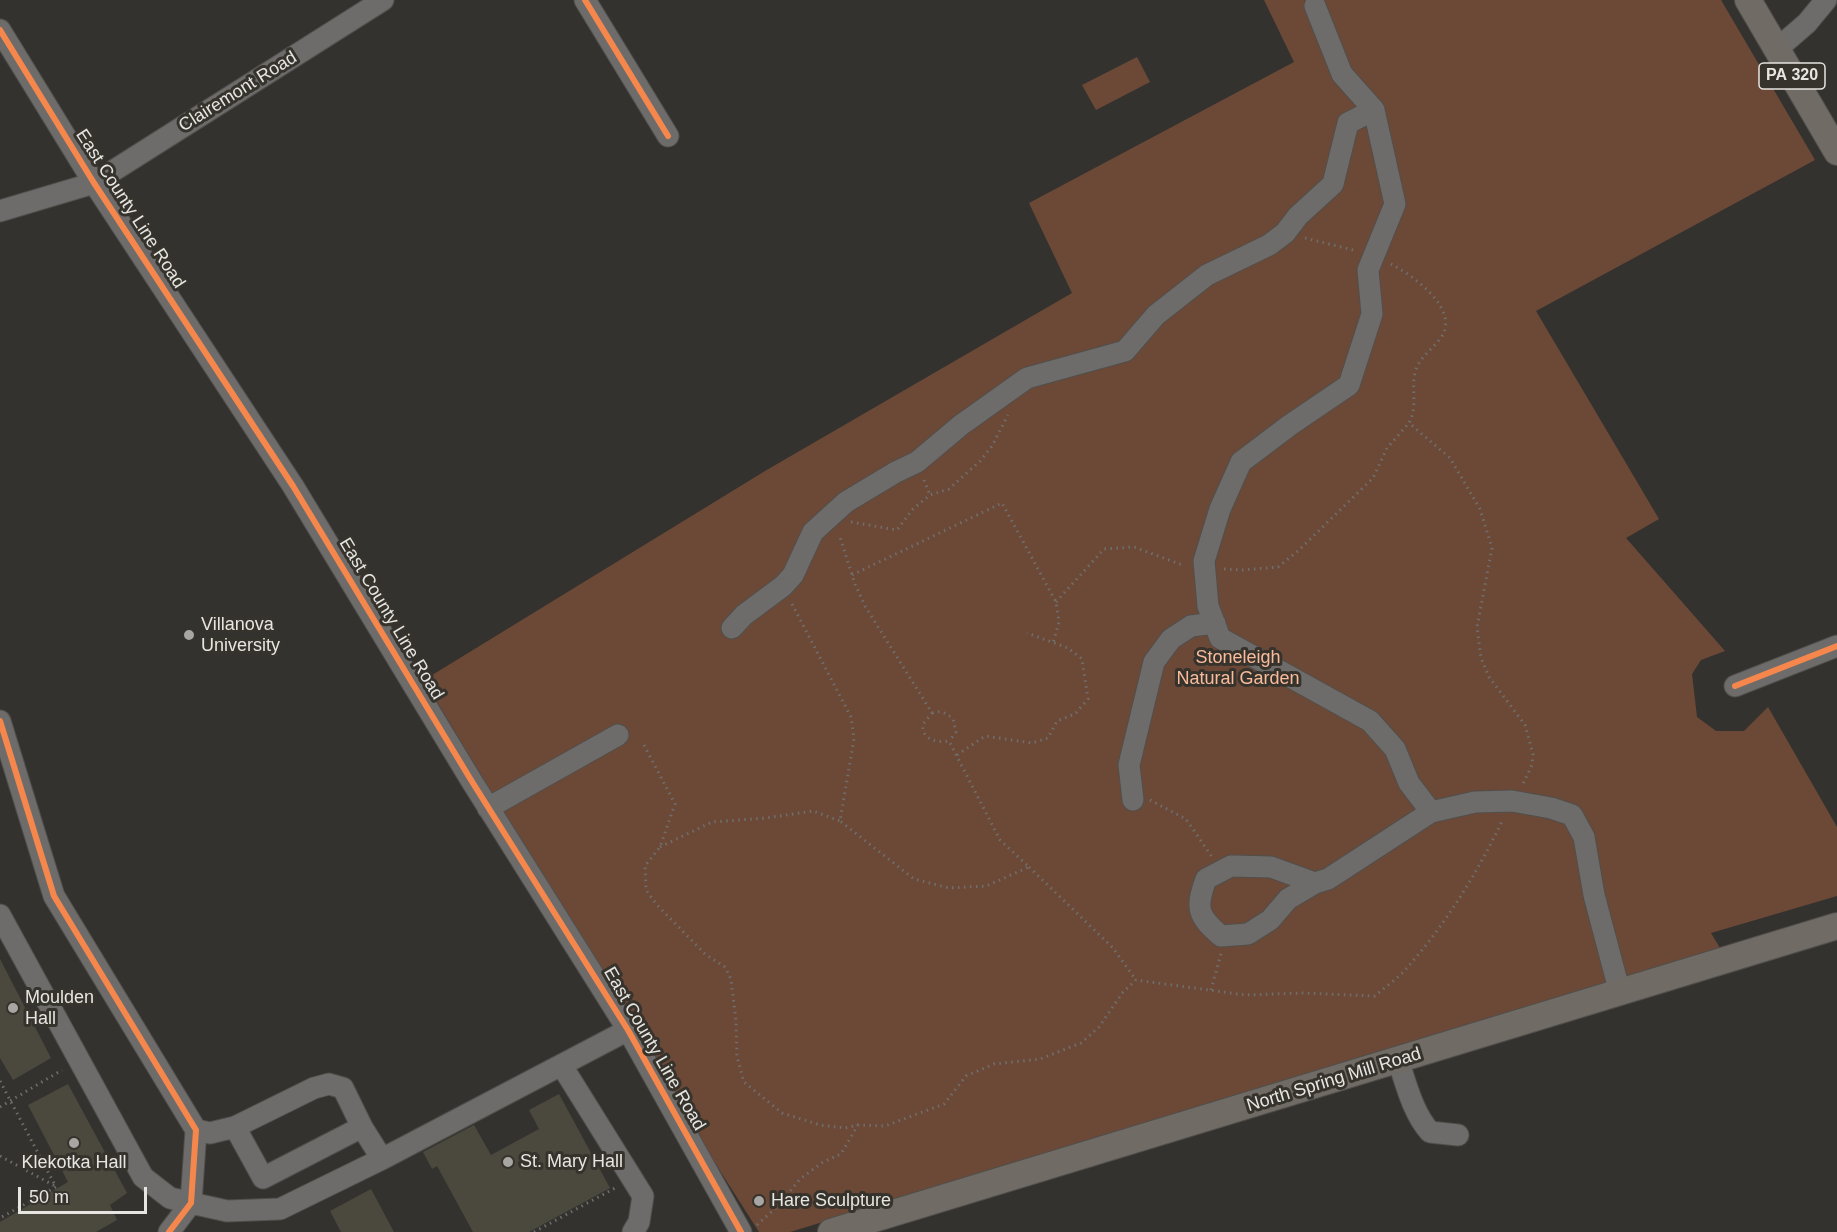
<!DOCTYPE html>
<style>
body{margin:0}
#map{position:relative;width:1837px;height:1232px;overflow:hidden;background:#34322f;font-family:Helvetica,sans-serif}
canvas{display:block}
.scale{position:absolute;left:18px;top:1187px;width:129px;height:27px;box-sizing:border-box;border:3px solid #e7e5e1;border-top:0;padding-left:8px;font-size:18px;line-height:21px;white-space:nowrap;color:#e7e5e1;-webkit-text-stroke:4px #36332d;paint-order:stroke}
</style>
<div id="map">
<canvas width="1837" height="1232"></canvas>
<div class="scale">50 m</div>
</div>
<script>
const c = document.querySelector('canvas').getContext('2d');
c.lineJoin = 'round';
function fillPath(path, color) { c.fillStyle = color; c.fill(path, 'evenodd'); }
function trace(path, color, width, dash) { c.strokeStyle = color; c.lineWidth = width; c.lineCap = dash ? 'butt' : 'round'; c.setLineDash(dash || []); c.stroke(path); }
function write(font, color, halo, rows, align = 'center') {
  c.font = font + ' Helvetica,sans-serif'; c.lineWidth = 6; c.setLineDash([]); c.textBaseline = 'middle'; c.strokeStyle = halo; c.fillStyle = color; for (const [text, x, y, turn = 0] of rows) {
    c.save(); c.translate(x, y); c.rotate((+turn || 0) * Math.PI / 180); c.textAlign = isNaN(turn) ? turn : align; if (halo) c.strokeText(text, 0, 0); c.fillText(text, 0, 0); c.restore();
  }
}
fillPath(new Path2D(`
 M1264 0H1721L1815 160 1536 311 1659 519 1626 538 1725 651 1701 660 1692 674 1697 717 1716 731H1744L1768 707 1837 827V896L1711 933 1720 948 790 1232H759L680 1108 424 680 765 471 1072 293 1029 203 1294 62Z
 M1137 57 1150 82 1096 110 1082 85Z`), '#6c4937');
fillPath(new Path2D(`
 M0 959 51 1058 13 1080 0 1058Z
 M68 1084 127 1193 110 1205 117 1220 96 1232H0V1222L68 1182 28 1105Z
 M559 1094 610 1188 529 1232H473L437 1166 432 1169 423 1152 474 1125 491 1155 539 1129 529 1110Z
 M371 1189 394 1232H341L330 1211Z`), '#4b493e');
const minor = new Path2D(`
 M585 0 668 136
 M1315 6 1342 74 1374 110 1395 204 1368 270 1372 314 1349 385 1290 425 1241 462 1220 509 1204 561 1208 606 1220 638 1370 721 1395 749 1409 783 1431 812
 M0 30 94 183 293 486 471 780 628 1030 741 1232
 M1777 49 1807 23 1826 0
 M0 211 94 183 383 0
 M732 628 744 615 783 586 793 575 813 532 846 502 896 472 917 462 961 425 1027 378 1125 351 1156 315 1207 275 1269 245 1285 233 1298 216 1333 184 1348 123 1374 110
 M1735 686 1837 646
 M0 721 54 896 196 1130 191 1203 169 1232
 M1133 800 1129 765 1154 662 1171 639 1191 626 1215 623
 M488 808 618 735
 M1315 883 1271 867 1231 866 1206 879C1195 909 1198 916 1221 936L1248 934 1270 920 1288 899 1315 883 1328 879 1431 812 1475 802 1512 801 1551 808 1572 815 1584 837 1594 895 1620 993
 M0 915 143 1177 170 1198 191 1203 227 1211 280 1209 382 1159 628 1030
 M1398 1060C1406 1084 1413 1113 1430 1132L1458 1135
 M562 1066 643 1196 639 1222 633 1232
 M362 1127 263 1178 235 1127 314 1088 329 1084 343 1088 362 1127 382 1159
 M196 1130 210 1133 235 1127`);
const major = new Path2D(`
 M1748 0 1837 152
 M831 1232 1837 926`);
trace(minor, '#504f4c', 23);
trace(major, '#504f4c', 28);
trace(new Path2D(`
 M1305 238 1357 251
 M1391 264C1412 275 1459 308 1442 336 1433 350 1419 356 1415 373 1411 390 1418 406 1409 423L1450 458 1480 509 1492 548 1477 627 1481 658 1489 677 1525 725 1533 754 1532 765 1523 784
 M924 480 930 495
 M851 522 897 530 913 509 930 495 949 489 980 461 992 446 1008 415
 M1224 569 1242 570 1278 567 1298 551 1373 478 1387 448 1409 423
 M852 575 1002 503 1056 602 1059 622 1053 643
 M1056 602 1104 549 1134 547 1185 566
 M792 604 851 717 854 739 840 821 914 879 949 888 986 886 1029 867 1000 840 949 741C936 743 921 739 923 724L932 713 865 606 855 584 839 534
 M932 713C940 710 947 713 953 719L956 732 949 741
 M644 745 675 804 660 847 645 866 646 890 657 905 705 954 725 967 731 979 736 1021 737 1057 744 1082 782 1113 820 1125 845 1128 858 1125 885 1126 944 1104 966 1076 994 1064 1040 1059 1081 1043 1099 1027 1123 992 1136 980 1245 995 1302 993 1375 996C1385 987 1397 979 1406 969 1445 925 1477 874 1502 821
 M957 755 985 736 1032 743 1048 738 1057 721 1075 714 1088 699 1082 659 1068 648 1027 633
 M1150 800 1186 819 1212 857
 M660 847 712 822 766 818 813 811 840 821
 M1029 867 1113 948 1136 980
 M1211 990 1221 954
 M0 1081 56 1187 0 1218
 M0 1107 62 1070
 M0 1156 55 1186
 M757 1225 778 1206 800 1179 823 1162 841 1154 858 1125
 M534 1232 617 1187`), '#706e6c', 3, [1.5, 4.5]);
trace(minor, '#6d6c6a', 21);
trace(major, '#706b65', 26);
trace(new Path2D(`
 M585 0 668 136
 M0 30 94 183 293 486 471 780 628 1030 741 1232
 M1735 686 1837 646
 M0 721 54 896 196 1130 191 1203 169 1232`), '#f5874c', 6);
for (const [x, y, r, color] of [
 [189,635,6,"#a8a6a3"],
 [13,1008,6,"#a8a6a3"],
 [74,1143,6,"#a8a6a3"],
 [508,1162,6,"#a8a6a3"],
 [759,1201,6,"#a8a6a3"]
]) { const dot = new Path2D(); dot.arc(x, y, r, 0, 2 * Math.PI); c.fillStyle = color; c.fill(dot); trace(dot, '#36332d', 2); }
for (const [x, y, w] of [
 [1792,76,66]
]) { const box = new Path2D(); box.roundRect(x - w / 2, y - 13, w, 26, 4.5); c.fillStyle = '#36332d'; c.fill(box); trace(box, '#e7e5e1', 1.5); }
write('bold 16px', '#e7e5e1', null, [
 ["PA 320",1792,76]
]);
write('18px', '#e7e5e1', '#36332d', [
 ["Clairemont Road",238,92,-32],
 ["East County Line Road",130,209,57],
 ["East County Line Road",391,619,59],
 ["East County Line Road",654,1049,60],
 ["North Spring Mill Road",1334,1080,-17]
]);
write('18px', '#e7e5e1', '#36332d', [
 ["Villanova",201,625],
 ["University",201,646],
 ["Moulden",25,998],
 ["Hall",25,1019],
 ["St. Mary Hall",520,1162],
 ["Klekotka Hall",74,1163,"center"],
 ["Hare Sculpture",771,1201]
], 'left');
write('18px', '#fabb9b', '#36332d', [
 ["Stoneleigh",1238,658],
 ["Natural Garden",1238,679]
]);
</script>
